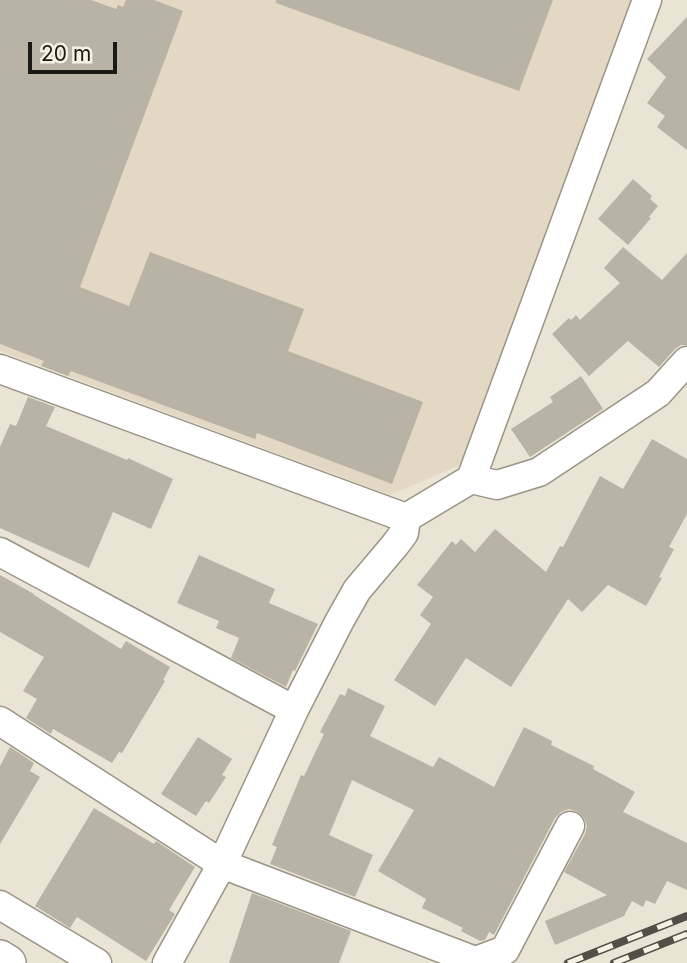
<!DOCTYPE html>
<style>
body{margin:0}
#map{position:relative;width:687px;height:963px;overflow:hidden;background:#eae4d5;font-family:Inter,sans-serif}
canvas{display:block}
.scale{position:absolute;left:28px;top:42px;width:89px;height:32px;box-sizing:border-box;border:4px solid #1b1914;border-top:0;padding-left:9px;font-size:21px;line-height:24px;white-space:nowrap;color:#1b1914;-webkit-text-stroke:5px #f7f1e2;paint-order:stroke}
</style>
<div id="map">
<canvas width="687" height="963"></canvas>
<div class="scale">20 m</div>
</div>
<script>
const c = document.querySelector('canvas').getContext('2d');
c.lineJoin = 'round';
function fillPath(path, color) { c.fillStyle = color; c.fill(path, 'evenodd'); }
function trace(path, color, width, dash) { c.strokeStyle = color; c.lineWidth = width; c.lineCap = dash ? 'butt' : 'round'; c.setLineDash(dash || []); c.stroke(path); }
fillPath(new Path2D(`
 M0 0H634L462 464 390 495 0 351Z`), '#e2d8c3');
fillPath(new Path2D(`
 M0 0H91L116 9 118 5 123 7 126 0H154L183 11 80 287 129 306 150 252 304 309 288 351 423 402 392 484 257 433 255 439 71 371 68 376 41 366 44 361 0 344Z
 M276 0H553L519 91 276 3Z
 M687 17V150L657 127 665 116 647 103 666 77 647 59Z
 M633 179 652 196 650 199 658 206 649 217 651 218 628 245 598 219Z
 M623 247 662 280 687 253V345H681L675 349 659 367 628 341 589 376 552 334 569 318 571 320 576 315 580 320 620 283 604 268Z
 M581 376 603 409 530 457 511 429 553 402 550 397Z
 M28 397 55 407 46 426 127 460 128 458 173 479 151 529 113 512 89 568 0 528V447L10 424 16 426Z
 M652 439 687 459V514L669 547 674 549 659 577 662 578 646 606 608 585 582 612 568 599 511 687 466 658 435 706 394 680 431 624 420 615 433 597 417 585 452 541 456 545 461 539 475 552 495 529 546 572 560 546 563 547 600 476 623 489Z
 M199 555 275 589 269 603 318 624 295 671 293 670 286 687 231 658 239 638 216 628 219 621 177 603Z
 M0 575 34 594V595L121 649 126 641 170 667 163 680 165 681 149 708 122 753 119 752 112 763 53 729 51 734 26 718 37 699 23 691 44 657 0 632Z
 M348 688 385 706 370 736 433 767 439 757 494 787 524 727 552 741 551 745 594 766 593 769 635 792 623 812 687 843V890L667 881 655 904 646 900 643 907 632 901 624 916 555 945 545 921 607 895 564 872 585 834 587 826 584 818 578 812 569 809 561 812 555 818 494 935 489 932 485 940 480 941 461 931 463 928 422 908 426 899 378 871 414 810 352 780 329 835 373 855 355 897 270 864 277 847 272 845 301 775 304 776 324 734 320 732 340 694 345 696Z
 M198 737 232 759 222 775 226 777 209 803 206 801 196 816 161 794Z
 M10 747 34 763 30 771 40 777 0 844V766Z
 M94 808 154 844 156 841 195 867 169 910 175 914 146 961 77 917 70 928 35 906Z
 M252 893 351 931 339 963H229Z`), '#b9b3a5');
const minor = new Path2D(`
 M0 369 406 518 471 479 647 0
 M471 479 497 485 539 472 658 393 687 361
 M0 552 294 710
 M0 721 222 864 475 961
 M0 905 97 963
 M167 963 222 864 294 710 339 622 357 590 395 545 404 533 406 518
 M470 963 505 950 570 826`);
const tertiary = new Path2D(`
 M0 958 8 963`);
trace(minor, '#999486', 31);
trace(tertiary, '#999486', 38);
trace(minor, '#fff', 28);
trace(tertiary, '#fff', 35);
const rail = new Path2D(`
 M568 963 687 916
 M614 963 687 934`);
trace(rail, '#534f48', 8);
trace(rail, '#f7f1e2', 5, [16]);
</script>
